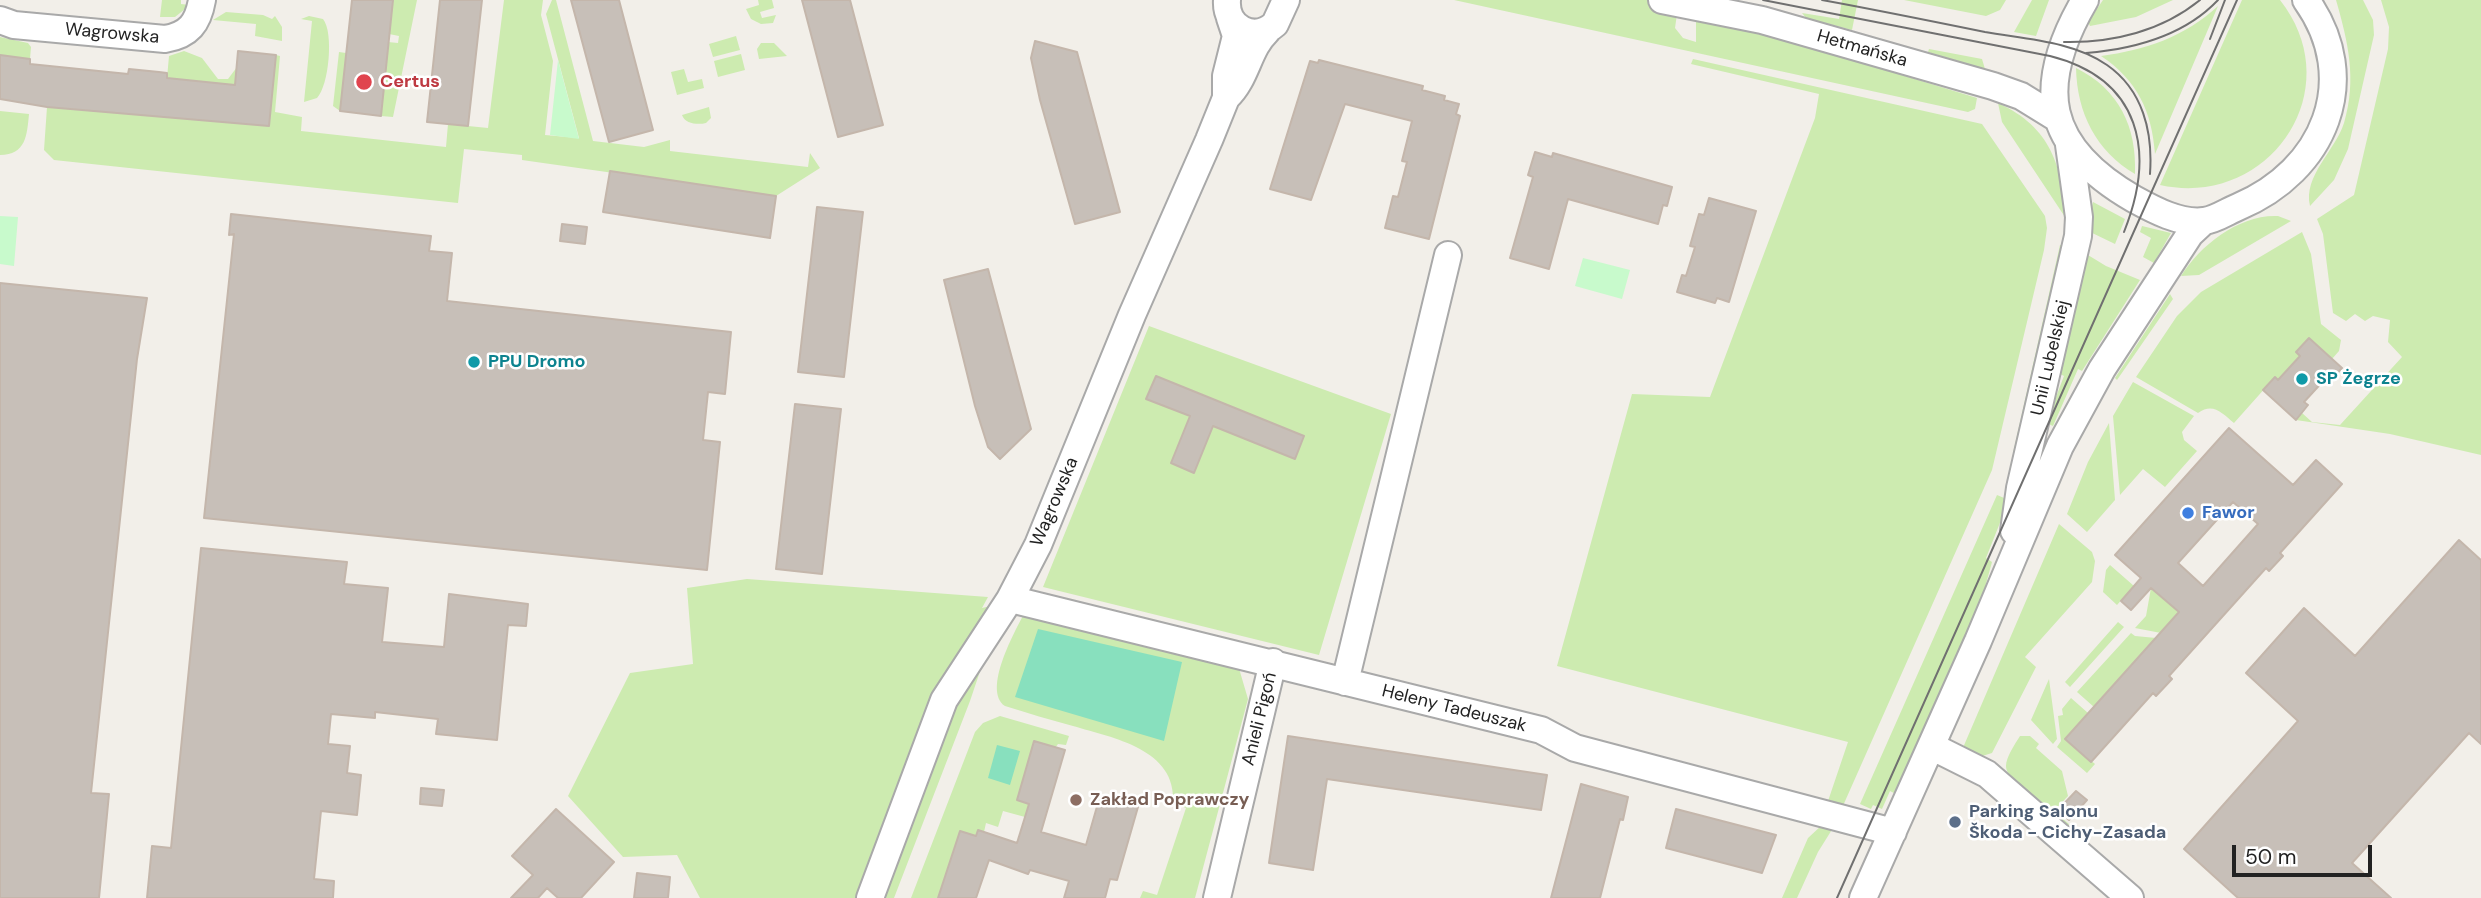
<!DOCTYPE html>
<meta charset="utf-8">
<style>
body{margin:0}
#map{position:relative;width:2481px;height:898px;overflow:hidden;background:#f2efe9;font-family:"DM Sans",sans-serif}
canvas{display:block}
.scale{position:absolute;left:2232px;top:845px;width:140px;height:32px;box-sizing:border-box;border:4px solid #222;border-top:0;padding-left:9px;font-size:21px;line-height:24px;white-space:nowrap;color:#222;-webkit-text-stroke:5px #fff;paint-order:stroke}
</style>
<div id="map">
<canvas width="2481" height="898"></canvas>
<div class="scale">50 m</div>
</div>
<script>
const c = document.querySelector('canvas').getContext('2d');
c.lineJoin = 'round';
function fillPath(path, color) { c.fillStyle = color; c.fill(path, 'evenodd'); }
function trace(path, color, width, dash) { c.strokeStyle = color; c.lineWidth = width; c.lineCap = dash ? 'butt' : 'round'; c.setLineDash(dash || []); c.stroke(path); }
function write(font, color, halo, rows, align = 'center') {
  c.font = font + ' "DM Sans",sans-serif'; c.lineWidth = 5; c.setLineDash([]); c.textBaseline = 'middle'; c.strokeStyle = halo; c.fillStyle = color; for (const [text, x, y, turn = 0] of rows) {
    c.save(); c.translate(x, y); c.rotate((+turn || 0) * Math.PI / 180); c.textAlign = isNaN(turn) ? turn : align; if (halo) c.strokeText(text, 0, 0); c.fillText(text, 0, 0); c.restore();
  }
}
fillPath(new Path2D(`
 M162 0H181V4L190 5 175 17H160Z
 M393 0H417L393 117 381 116 388 42 398 43 399 36 389 34Z
 M504 0H543L541 15 553 61 545 135 579 138 546 14 552 0H556L593 141 644 147 670 140V151L808 167 810 153 820 168 776 196 522 160V155L464 149 458 203 54 160 44 150 47 107 268 126 276 55 280 56 275 112 302 117 301 131 446 147 448 124 488 128Z
 M758 0H772L774 8 760 12 762 18 776 15 773 23 761 24 751 19 746 9 759 5Z
 M1454 0H1679L1675 28 1683 38 1696 42V19L1758 31 1977 98 1975 109 1968 112Z
 M1842 0H1858L1852 30 1806 18 1802 13 1839 19Z
 M1904 0H2006L2000 10 1986 16Z
 M2032 0H2049L2036 36 2014 32Z
 M2103 0H2173L2136 17 2090 26 2088 22Z
 M2242 0H2280C2351 90 2269 209 2160 185Z
 M2336 0H2363L2373 20 2374 35 2348 149 2334 180 2310 206C2303 176 2335 151 2344 123 2357 79 2348 42 2336 0Z
 M2381 0H2481V455L2390 434 2296 420 2302 413 2312 422 2340 425 2402 357 2388 342 2390 320 2373 316 2365 321 2355 314 2346 321 2333 313 2323 234 2317 219 2354 195 2388 49 2389 27Z
 M2218 6 2155 154C2152 111 2137 80 2101 56 2145 50 2185 37 2218 6Z
 M226 12 263 15 272 19 275 16 282 27V41L255 36 256 24 213 20Z
 M309 16 323 19C334 32 329 86 317 98L304 102 312 21 301 19Z
 M736 36 740 50 713 57 709 44Z
 M0 37 28 43 31 47 30 59 0 55Z
 M761 43H774L787 56 759 59 757 49Z
 M1929 49 1982 59 1985 69 1928 52Z
 M184 51 202 58 218 79H228L237 67 235 85 167 78 169 56Z
 M339 52 346 53 340 111 333 106Z
 M741 54 745 70 718 77 714 61Z
 M1693 59 1982 124 2045 216 2047 228 2044 250 1992 470 1842 808 1827 804 1848 742 1557 666 1632 394 1710 397 1815 118 1819 94 1691 64Z
 M2076 68C2119 89 2137 127 2135 174 2096 151 2077 113 2076 68Z
 M684 69 688 82 702 79 704 88 677 95 671 72Z
 M1998 103C2052 128 2061 165 2067 220L2002 122Z
 M709 107 711 118 706 123C698 125 685 124 682 115Z
 M0 111 29 114C27 135 26 155 0 155Z
 M2093 202 2125 219 2115 244 2086 230Z
 M2278 216 2291 221 2199 275 2181 276C2200 245 2240 214 2278 216Z
 M2142 226 2171 233 2154 263 2143 257 2151 238 2140 232Z
 M2302 232 2311 254 2321 324 2341 340 2339 351 2332 359 2309 338 2300 356 2278 380 2275 377 2234 423C2222 413 2213 402 2198 413L2136 377 2177 316 2201 292Z
 M2060 245 2068 246 2018 455 2013 453Z
 M2083 252 2106 266 2140 280 2082 371 2078 369 2053 426 2046 423 2064 376 2056 372Z
 M2170 294 2173 299 2117 380 2115 378Z
 M1149 326 1391 414 1319 655 1043 587Z
 M2133 382 2194 416 2182 432 2184 440 2197 451 2165 487 2143 469 2120 495 2113 416Z
 M2109 423 2115 500 2087 532 2067 514 2088 462Z
 M1997 495 2009 500 1986 558 1992 562 1981 602 1896 794 1890 791 1882 809 1873 805 1871 809 1860 804Z
 M2059 524 2092 552 2095 561 2092 582 2025 657 2036 667 1992 753 1979 757 1962 750Z
 M2110 565 2134 586 2117 605 2103 592 2106 570Z
 M747 579 988 597 982 608 1003 603 970 701 894 898H700L677 855 623 857 568 796 630 673 693 664 687 588Z
 M2151 588 2179 612 2161 633 2135 628 2146 616Z
 M1025 612 1238 665 1248 699 1195 898H1140L1143 891 1157 895 1186 808 1173 803C1177 749 1113 738 1073 726 1050 720 1028 713 1005 706 982 690 1015 631 1025 612Z
 M2118 622 2124 627 2070 687 2065 682Z
 M2131 633 2135 636 2156 638 2094 707 2077 692Z
 M2049 679 2057 739 2053 744 2031 720Z
 M2071 698 2088 713 2065 739 2095 764 2087 773 2057 747 2061 741 2058 716 2063 715 2062 709Z
 M1000 716 1069 736 1066 745 1058 744 1017 800 1029 804 1025 817 1003 811 998 827 986 823 984 832 978 830 976 836 960 831 938 898H911L975 732 983 723Z
 M2020 736H2030L2039 744 2036 748 2062 771 2068 796 2054 811 2070 825C2054 823 2006 783 2006 766 2006 757 2015 744 2020 736Z
 M1822 825 1833 828 1818 852 1797 898H1782L1808 838Z`), '#cdebb0');
fillPath(new Path2D(`
 M558 60 579 139 550 135Z
 M0 216 18 217 14 266 0 264Z
 M1583 258 1630 270 1622 299 1575 286Z`), '#c8facc');
fillPath(new Path2D(`
 M1038 629 1182 662 1164 741 1015 697Z
 M997 745 1020 751 1010 785 988 778Z`), '#88e0be');
const building = new Path2D(`
 M352 0H393L381 116 340 111Z
 M440 0H482L468 126 427 122Z
 M571 0H619L653 130 609 142Z
 M802 0H850L883 125 838 137Z
 M1035 41 1077 52 1120 212 1075 224 1040 100 1031 58Z
 M238 51 276 55 269 126 47 107 0 99V55L30 59V64L128 74 129 69 159 72 167 73V78L235 85Z
 M1319 60 1423 86 1422 90 1445 96 1444 100 1459 104 1456 114 1460 116 1429 239 1385 228 1393 196 1398 197 1407 162 1402 161 1412 121 1345 104 1311 200 1270 189 1310 61 1318 63Z
 M1535 152 1552 157 1553 153 1672 187 1667 206 1663 205 1658 224 1568 199 1549 269 1510 258 1533 177 1528 175Z
 M610 171 776 196 770 238 603 212Z
 M1709 198 1756 211 1729 302 1717 298 1715 303 1677 292 1682 275 1686 276 1695 247 1690 246 1699 214 1704 215Z
 M817 207 863 212 844 377 798 372Z
 M231 214 431 236 429 251 452 253 447 301 731 332 725 394 708 392 703 440 720 442 707 570 204 518 234 234 229 235Z
 M562 224 587 227 585 244 560 241Z
 M988 269 1031 429 1000 459 988 447 975 406 944 280Z
 M0 283 147 298 137 359 91 793 109 794 99 898H0Z
 M2309 338 2342 368 2330 381 2326 378 2304 402 2308 405 2296 420 2263 390 2275 377 2278 380 2300 356 2296 352Z
 M1156 376 1304 436 1295 459 1213 426 1194 473 1171 463 1190 416 1146 399Z
 M795 404 841 409 822 574 776 569Z
 M2229 428 2293 485 2316 460 2342 484 2280 553 2283 556 2269 571 2266 568 2169 676 2172 679 2156 696 2153 693 2091 762 2065 739 2179 612 2151 588 2131 610 2121 601 2141 578 2115 555ZM2233 502 2258 524 2203 586 2178 563Z
 M2459 540 2481 560V744L2469 733 2352 863 2391 898H2238L2184 849 2298 721 2246 673 2304 608 2355 656Z
 M201 548 347 562 344 584 388 588 382 642 444 647 449 594 528 604 526 626 508 625 497 740 436 734 438 719 375 712V718L331 714 328 744 350 746 347 773 361 775 357 815 321 811 314 879 334 881 333 898H147L152 846 171 848Z
 M1288 736 1547 775 1541 810 1327 779 1313 870 1269 863Z
 M1034 741 1065 750 1041 832 1086 845 1100 796 1138 807 1117 880 1110 879 1105 898H1064L1069 881 1030 870 1028 874 989 860 976 898H938L960 831 976 836 978 830 1017 843 1029 804 1017 800Z
 M1581 784 1628 797 1623 820 1620 819 1600 898H1551Z
 M421 788 444 790 442 806 420 804Z
 M2076 791 2087 800 2069 820 2058 810Z
 M556 809 614 862 581 898H558L547 888 538 898H511L533 875 512 856Z
 M1676 809 1776 835 1762 873 1666 848Z
 M637 873 670 877 668 898H634Z`);
fillPath(building, '#c7bfb8');
trace(building, '#c4b6ab', 2);
const minor = new Path2D(`
 M1227 0C1225 28 1254 43 1275 24L1286 0
 M1662 0 1762 20 1993 86 2021 96 2055 117
 M2085 0C2034 87 2044 147 2134 199 2154 210 2180 224 2204 221 2215 220 2228 211 2238 207 2324 171 2363 80 2306 0
 M0 20 14 25 165 39C189 35 198 23 202 0
 M1227 97C1247 78 1248 49 1267 31
 M2014 531 2020 488 2078 236 2079 217 2069 145
 M1010 599 1541 730 1575 748 1893 832
 M1345 682 1448 255
 M1931 746 1987 774 2130 898
 M870 898 944 700 1010 599 1038 545 1132 315 1209 140 1226 98V76L1236 36 1230 18
 M1217 898 1273 662
 M1863 898 1978 641 2060 446 2102 369 2190 234 2204 221`);
trace(minor, '#a9a9a9', 30);
trace(minor, '#fff', 26);
trace(new Path2D(`
 M1763 0 2050 56C2141 79 2156 152 2124 232
 M1822 0C1877 10 1931 21 1985 32 2024 39 2073 41 2107 65 2143 90 2153 132 2150 174
 M2210 39 2225 0
 M2064 42C2113 43 2162 31 2200 0
 M2086 53C2134 49 2184 36 2218 0
 M1837 898 2237 0`), '#707070', 2);
for (const [x, y, r, color] of [
 [364,82,9,"#e0444e"],
 [474,362,7,"#0f9aa8"],
 [2302,379,7,"#0f9aa8"],
 [2188,513,7,"#3f7fe0"],
 [1076,800,7,"#8d6e63"],
 [1955,822,7,"#5c6f8a"]
]) { const dot = new Path2D(); dot.arc(x, y, r, 0, 2 * Math.PI); c.fillStyle = color; c.fill(dot); trace(dot, '#fff', 2.5); }
write('18px', '#222', '#fff', [
 ["Wagrowska",112,34,5],
 ["Hetmańska",1862,49,16],
 ["Unii Lubelskiej",2051,358,-77],
 ["Wagrowska",1055,502,-67],
 ["Heleny Tadeuszak",1454,709,14],
 ["Anieli Pigoń",1260,719,-76]
]);
write('bold 18px', '#be3a42', '#fff', [
 ["Certus",380,82]
], 'left');
write('bold 18px', '#0d838f', '#fff', [
 ["PPU Dromo",488,362],
 ["SP Żegrze",2316,379]
], 'left');
write('bold 18px', '#366cbe', '#fff', [
 ["Fawor",2202,513]
], 'left');
write('bold 18px', '#785e54', '#fff', [
 ["Zakład Poprawczy",1090,800]
], 'left');
write('bold 18px', '#4e5e75', '#fff', [
 ["Parking Salonu",1969,812],
 ["Škoda - Cichy-Zasada",1969,833]
], 'left');
</script>
